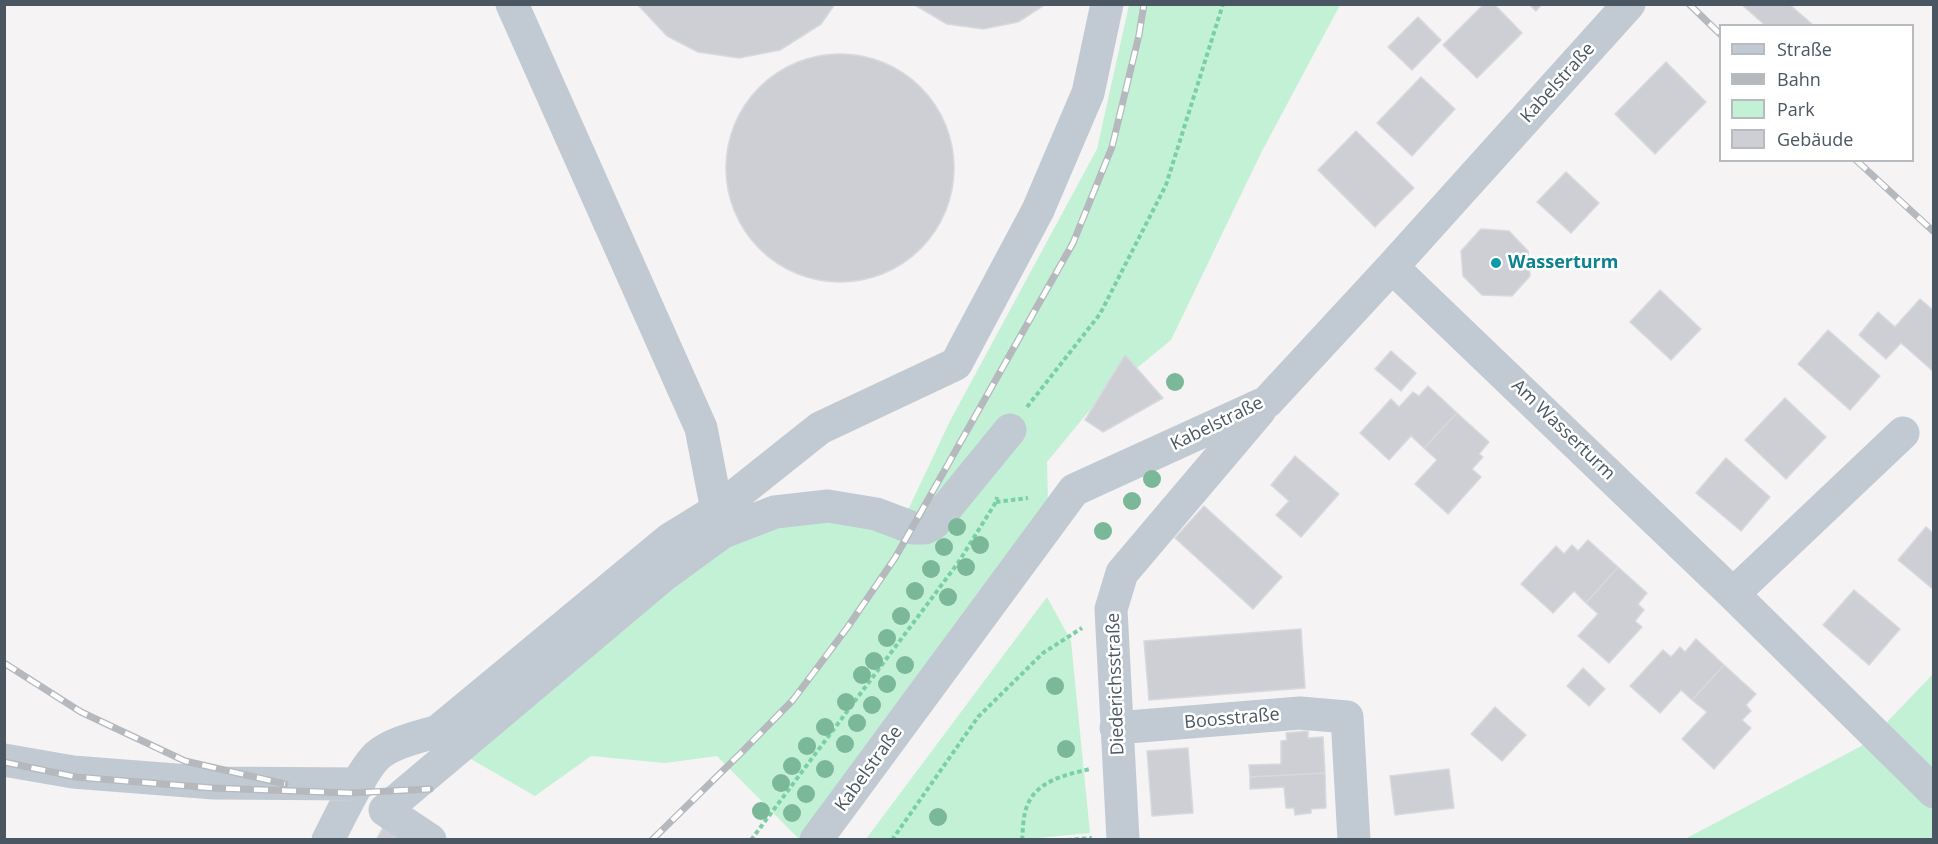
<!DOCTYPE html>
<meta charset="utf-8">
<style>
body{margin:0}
#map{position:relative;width:1938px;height:844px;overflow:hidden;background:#f5f3f3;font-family:"Open Sans",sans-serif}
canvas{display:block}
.frame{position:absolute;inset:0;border:6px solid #4a5661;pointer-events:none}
.legend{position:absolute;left:1719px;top:24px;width:195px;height:138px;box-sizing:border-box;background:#fff;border:2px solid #b7bbc0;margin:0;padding:8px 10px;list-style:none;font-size:18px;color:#4a5661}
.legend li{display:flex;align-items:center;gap:12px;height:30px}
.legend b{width:30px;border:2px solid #b7bbc0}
</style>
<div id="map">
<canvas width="1938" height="844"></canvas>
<div class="frame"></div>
<ul class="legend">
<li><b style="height:8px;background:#c1cad2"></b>Straße</li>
<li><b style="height:8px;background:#b5b8bd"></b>Bahn</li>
<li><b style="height:16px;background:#c3f1d5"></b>Park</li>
<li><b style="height:16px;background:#cdcfd5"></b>Gebäude</li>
</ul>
</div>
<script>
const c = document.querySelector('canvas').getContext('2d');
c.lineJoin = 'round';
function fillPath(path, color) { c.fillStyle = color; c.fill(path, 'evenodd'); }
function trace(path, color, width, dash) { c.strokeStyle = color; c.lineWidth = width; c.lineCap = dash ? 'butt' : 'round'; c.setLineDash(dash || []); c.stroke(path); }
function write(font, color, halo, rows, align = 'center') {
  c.font = font + ' "Open Sans",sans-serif'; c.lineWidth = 5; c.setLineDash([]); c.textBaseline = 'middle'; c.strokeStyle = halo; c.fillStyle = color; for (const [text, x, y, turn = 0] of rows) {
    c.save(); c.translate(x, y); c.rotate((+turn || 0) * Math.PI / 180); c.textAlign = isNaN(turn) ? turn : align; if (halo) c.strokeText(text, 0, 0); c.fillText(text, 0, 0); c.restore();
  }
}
fillPath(new Path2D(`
 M1129 5H1340L1261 153 1171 340 1098 400 1047 462 1049 543 830 839H799L717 756 665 763 591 756 535 796 464 755 712 526 806 493 909 508 950 421 1097 149Z
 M1047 597 1071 641 1090 833 1017 840 866 839Z
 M1933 674V839L1683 840 1867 743Z`), '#c3f1d5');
const building = new Path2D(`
 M637 4H835L821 24 780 50 739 58 698 52 667 36Z
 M913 4H1046L1018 22 983 29 947 24Z
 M1484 4H1494L1522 33 1477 78 1443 45Z
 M1529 4H1542L1536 11Z
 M1741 4H1789L1813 25 1766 26Z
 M1418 17 1441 40 1412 70 1388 47Z
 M726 168a114 114 0 1 1 228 0a114 114 0 1 1-228 0Z
 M1666 62 1706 102 1655 154 1615 114Z
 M1421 77 1455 109 1412 156 1377 123Z
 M1356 131 1414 188 1375 227 1318 170Z
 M1566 172 1599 203 1571 233 1537 202Z
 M1481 229 1509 231 1528 251 1530 276 1512 296 1482 295 1463 276 1461 251Z
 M1660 290 1701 329 1671 360 1630 322Z
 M1920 299 1934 311V372L1901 343 1886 359 1859 335 1878 312 1895 327Z
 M1828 330 1880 376 1850 410 1798 364Z
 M1391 351 1416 373 1401 391 1375 369Z
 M1125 355 1163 398 1103 432 1085 420Z
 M1428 386 1457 413 1424 448 1411 436 1389 460 1360 433 1391 399 1399 407 1413 392 1419 396Z
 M1785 398 1826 437 1786 479 1745 440Z
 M1457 413 1489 442 1479 454 1483 457 1472 469 1481 477 1448 514 1415 484 1437 460 1424 448Z
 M1295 456 1339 494 1301 537 1276 515 1289 501 1271 485Z
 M1726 458 1770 497 1741 531 1696 493Z
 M1204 506 1282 577 1253 609 1175 538Z
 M1926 527 1934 534V590L1898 560Z
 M1588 540 1618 567 1586 603 1574 591 1553 613 1521 584 1556 546 1564 554 1572 545 1578 551Z
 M1618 567 1647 593 1638 604 1644 610 1635 621 1642 627 1609 663 1578 636 1598 614 1586 603Z
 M1854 590 1900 629 1869 665 1823 625Z
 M1301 629 1305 688 1149 700 1144 641Z
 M1696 639 1724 665 1692 700 1681 690 1660 713 1630 686 1663 650 1671 657 1680 647 1685 652Z
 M1724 665 1756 694 1746 705 1751 711 1742 720 1751 728 1714 769 1682 739 1707 712 1692 700Z
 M1583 668 1605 689 1589 706 1567 686Z
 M1495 707 1526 735 1502 761 1471 734Z
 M1308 731V738L1323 737 1325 773 1250 777 1249 765 1281 764V741L1287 740 1286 733Z
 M1188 748 1193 813 1152 816 1147 751Z
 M1449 769 1454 808 1395 815 1390 776Z
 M1325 773 1326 808 1311 809V813L1295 815 1294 808H1286L1284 787 1250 789V777Z
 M383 828 401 840H376Z`);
fillPath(building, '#cdcfd5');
trace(building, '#d7d9de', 1.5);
trace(new Path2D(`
 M1027 407 1100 314 1166 185 1223 4
 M996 502 1028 498
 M751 840 958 563 996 502 997 497
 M892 840 978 717 1043 653 1082 628
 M1022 840C1023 829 1023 816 1027 806 1037 780 1066 775 1090 769
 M1067 840 1092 838`), '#7ad0a6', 4, [4.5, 3]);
trace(new Path2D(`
 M1392 267 1733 594 1934 792
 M717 510 820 428 956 364 1038 210 1088 93 1107 4
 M1733 594 1903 433
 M1116 728 1300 713 1347 717 1354 840
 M4 760 73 772 214 783 359 784
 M328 840C339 819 362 769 378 755 394 742 419 737 438 731L670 539 717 510 701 428 512 4
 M430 840 385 810 664 575 723 532 775 512 828 506 876 514 913 528H925L934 523 1010 430
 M816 840 1074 490 1267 402 1392 267 1629 4
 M1123 840 1111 609 1122 573 1260 410`), '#c1cad2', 33);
const rail = new Path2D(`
 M1689 4 1720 34
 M1856 160 1934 232
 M4 663 81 712 185 761 285 784
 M4 762 76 777 213 788 350 793 430 789
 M652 840 741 753 793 700 847 628 895 558 1073 243 1112 147 1139 35 1144 4`);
trace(rail, '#b5b8bd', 7);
trace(rail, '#fff', 4.5, [14]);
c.fillStyle = '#7bb799';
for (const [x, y] of [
 [1175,382],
 [1152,479],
 [1132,501],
 [957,527],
 [1103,531],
 [980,545],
 [944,547],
 [966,567],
 [931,569],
 [915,591],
 [948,597],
 [901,616],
 [887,638],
 [874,661],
 [905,665],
 [862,675],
 [887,684],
 [1055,686],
 [846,702],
 [872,705],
 [857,723],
 [825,727],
 [845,744],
 [807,746],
 [1066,749],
 [792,766],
 [825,769],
 [781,783],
 [806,794],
 [761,811],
 [792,813],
 [938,817]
]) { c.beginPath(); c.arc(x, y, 9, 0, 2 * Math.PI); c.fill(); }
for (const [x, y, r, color] of [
 [1496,263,6,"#0f9aa8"]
]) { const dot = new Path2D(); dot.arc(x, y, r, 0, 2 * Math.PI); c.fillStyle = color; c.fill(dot); trace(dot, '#fff', 2); }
write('18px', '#4a5661', '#fff', [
 ["Kabelstraße",1558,83,-48],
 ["Kabelstraße",1217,424,-26],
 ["Am Wasserturm",1563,430,44],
 ["Diederichsstraße",1116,684,-92],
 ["Boosstraße",1232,719,-5],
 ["Kabelstraße",869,769,-54]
]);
write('bold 18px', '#0d838f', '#fff', [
 ["Wasserturm",1508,263]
], 'left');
</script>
